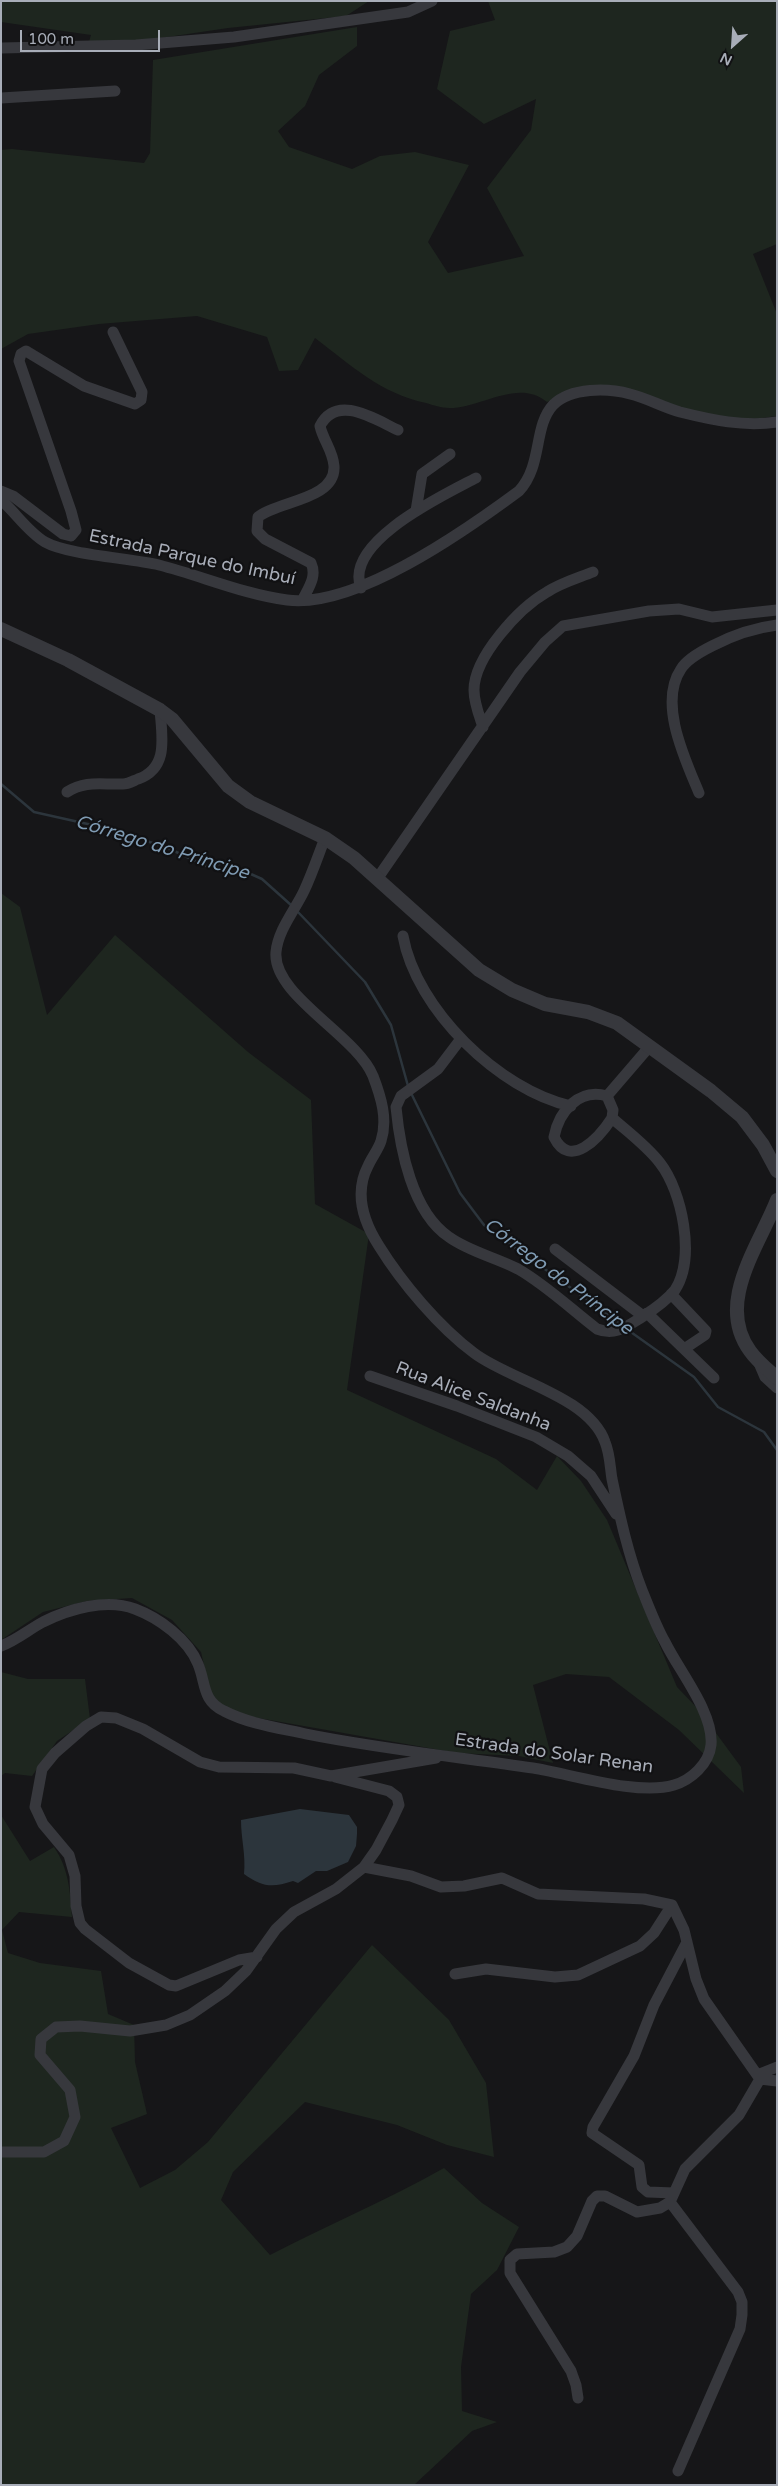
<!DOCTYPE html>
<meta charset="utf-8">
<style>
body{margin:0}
#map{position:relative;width:778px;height:2486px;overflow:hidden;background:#161618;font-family:"Varela Round",sans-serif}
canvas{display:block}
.frame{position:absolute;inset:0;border:2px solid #a8adb8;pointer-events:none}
.north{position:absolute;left:708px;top:20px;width:50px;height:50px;-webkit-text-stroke:4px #111113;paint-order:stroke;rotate:206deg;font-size:14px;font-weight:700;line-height:20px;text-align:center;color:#a8adb8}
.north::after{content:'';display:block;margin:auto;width:18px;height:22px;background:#a8adb8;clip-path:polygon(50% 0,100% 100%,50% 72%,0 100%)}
.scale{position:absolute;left:20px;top:30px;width:140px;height:22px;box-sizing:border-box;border:2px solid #a8adb8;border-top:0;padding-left:6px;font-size:15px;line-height:18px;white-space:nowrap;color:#a8adb8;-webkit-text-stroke:4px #111113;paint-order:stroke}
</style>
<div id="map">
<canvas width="778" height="2486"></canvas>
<div class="frame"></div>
<div class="north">N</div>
<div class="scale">100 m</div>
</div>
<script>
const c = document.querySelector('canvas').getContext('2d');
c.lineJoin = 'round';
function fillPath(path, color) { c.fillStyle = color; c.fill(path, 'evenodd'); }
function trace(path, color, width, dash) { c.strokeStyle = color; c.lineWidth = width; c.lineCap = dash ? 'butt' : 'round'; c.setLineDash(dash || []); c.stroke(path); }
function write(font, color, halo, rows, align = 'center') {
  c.font = font + ' "Varela Round",sans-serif'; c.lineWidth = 4.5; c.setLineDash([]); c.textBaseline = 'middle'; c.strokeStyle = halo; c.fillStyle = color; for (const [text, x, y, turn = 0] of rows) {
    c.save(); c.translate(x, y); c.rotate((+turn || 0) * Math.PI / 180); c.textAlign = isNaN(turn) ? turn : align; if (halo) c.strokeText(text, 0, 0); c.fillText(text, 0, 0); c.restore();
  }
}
fillPath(new Path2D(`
 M1 1H369L346 16 228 28 154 39 88 45 91 35 1 22Z
 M488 1H777V244L753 254 777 314V416L732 422 666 407 628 389H571L547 402C518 378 482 408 449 408 442 408 433 405 426 403 380 393 352 366 315 338L298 370 279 371 267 337 197 316 99 324 28 334 1 349V150L12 149 144 163 150 153 153 60 357 27V46L319 75 305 106 278 131 289 147 352 169 380 156 415 152 469 165 428 242 448 273 524 256 487 188 531 130 536 99 484 124 437 89 450 31 495 20Z
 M1 893 20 907 47 1015 115 935 248 1052 311 1100 315 1204 369 1234 347 1390 496 1459 537 1490 557 1456 581 1481 607 1520 677 1687 699 1710 741 1767 744 1793 679 1730 609 1677 566 1674 533 1685 553 1763 519 1756 457 1753 230 1713 212 1699 201 1652 172 1620 132 1598 87 1601 43 1612 1 1640Z
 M1 1672 28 1679H85L90 1719 57 1741 32 1776 5 1773 1 1776Z
 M1 1815 30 1861 54 1847C69 1869 70 1891 72 1917L19 1912 2 1930 8 1953 40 1963 101 1971 108 2014 134 2025 135 2062 147 2114 111 2128 140 2188 175 2170 208 2142 372 1945 449 2020 486 2083 494 2157 447 2145 397 2125 305 2102 233 2172 221 2200 270 2255C328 2225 387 2200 444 2168L482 2203 519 2227 497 2270 471 2294 461 2367 462 2411 497 2422 472 2431 414 2485H1Z`), '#1e261f');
fillPath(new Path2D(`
 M300 1809 349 1815 357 1827V1834L356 1846 348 1862 327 1871H316L298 1883 293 1881C272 1888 262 1887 244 1874 246 1855 241 1839 241 1820Z`), '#2c353c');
trace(new Path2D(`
 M1 784 34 812 119 831 172 850 206 866 226 863 262 879 291 905
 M297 911 365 982 391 1025 408 1086
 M411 1093 460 1193 484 1225 622 1325
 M628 1330 694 1377 718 1407 764 1432 777 1450`), '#2c353c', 2.5);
trace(new Path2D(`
 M1 48 136 45 234 37 408 12 432 1
 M1 98 115 91
 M1 491 13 496 63 534 71 536 76 530 71 511 19 361 21 354 26 351 84 386 135 404 141 400 142 392 113 332
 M1 500C16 513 28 532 45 542 68 555 130 558 159 565 202 576 243 594 287 600 355 609 465 531 519 491 543 465 533 427 553 405 571 387 608 388 630 394 647 398 662 407 680 412 712 420 744 427 777 422
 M416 511 422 474 450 454
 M361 588C343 542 444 495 476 478
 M303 599C309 587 317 576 311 563L265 539 257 531 258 517C277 501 336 500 334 466 333 451 323 440 320 426 337 393 376 420 398 430
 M483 727C479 715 474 703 474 690 474 657 519 608 547 592 561 583 578 578 593 572
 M67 792C86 780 102 785 123 784 128 784 133 781 138 779 169 768 162 737 160 710
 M699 793C685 759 658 703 681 669 687 659 702 651 712 646 733 635 753 628 777 625
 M377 879 520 672 545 642 563 626 649 611 679 609 712 617 777 610
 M403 936C416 1009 499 1090 571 1106
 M460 1040 438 1069 401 1096 396 1107C400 1149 412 1212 449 1237 470 1252 495 1257 518 1269 546 1285 571 1309 597 1329 615 1336 626 1327 642 1317 653 1310 667 1300 675 1290 696 1258 682 1191 660 1163 647 1146 628 1132 612 1118L613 1110 607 1096 650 1046
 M607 1096C579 1088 559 1111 554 1137 570 1170 599 1138 612 1118
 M555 1249 643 1316
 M671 1294 706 1331 705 1335 684 1349
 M647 1313 714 1378
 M759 1363 765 1377 777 1388
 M370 1376 457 1406 536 1437 568 1456 591 1476 616 1514
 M1 1646C17 1640 28 1630 43 1622 69 1609 106 1598 135 1609 159 1618 188 1639 198 1664 206 1683 202 1701 224 1711 249 1724 279 1728 306 1734 381 1749 457 1757 533 1768 571 1774 638 1796 674 1785 691 1780 709 1764 711 1745 714 1713 679 1671 665 1642 656 1626 649 1607 642 1590 628 1554 620 1517 612 1479 610 1467 610 1454 605 1442 589 1396 509 1380 474 1353 439 1327 402 1283 379 1246 363 1221 354 1193 368 1166 372 1157 378 1150 381 1141 388 1119 381 1097 373 1076 356 1035 272 995 276 952 278 930 295 910 304 891 312 874 318 856 325 838
 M364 1867 411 1876 441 1887 464 1886 502 1878 538 1894 644 1899 672 1905 684 1930 696 1979 704 1999 760 2079 777 2081
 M257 1957 239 1960 176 1986 169 1985 129 1963 85 1929 80 1923 76 1906 75 1876 69 1855 43 1824 35 1807 42 1769 55 1753 86 1726 101 1717 116 1718 143 1729 200 1762 219 1767 294 1768 331 1776 436 1758
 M455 1974 486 1969 555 1977 578 1975 640 1946 654 1933 672 1905
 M757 2075 777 2067
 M1 2152H44L64 2141 75 2117 70 2090 40 2055 41 2039 56 2027 80 2026 130 2031 166 2025 190 2015 225 1991 246 1971 276 1929 294 1912 336 1889 364 1867 376 1850 392 1820 399 1805 397 1797 389 1791 335 1777
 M674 2193 648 2192 642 2187 639 2165 592 2133 593 2127 634 2056 654 2005 687 1942
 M670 2202 738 2292 742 2302V2315L740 2329 678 2471
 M578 2398 576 2385 571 2371 510 2273V2260L517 2254 554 2252 567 2247 577 2236 592 2201 597 2196H605L637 2212 660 2208 670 2202 685 2169 739 2115 760 2079`), '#37383d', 11);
trace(new Path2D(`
 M1 629 68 660 160 710 172 719 228 786 250 802 325 838 354 858 479 970 512 990 545 1004 588 1012 617 1023 711 1091 742 1117 763 1145 777 1171
 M777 1200C759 1246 715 1303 750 1351 757 1361 767 1369 777 1378`), '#37383d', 14);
write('18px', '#a8adb8', '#111113', [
 ["Estrada Parque do Imbuí",192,558,12],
 ["Rua Alice Saldanha",473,1397,21],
 ["Estrada do Solar Renan",554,1754,8]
]);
write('italic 19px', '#7f9bb3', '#111113', [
 ["Córrego do Príncipe",162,848,17],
 ["Córrego do Príncipe",558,1277,37]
]);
</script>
